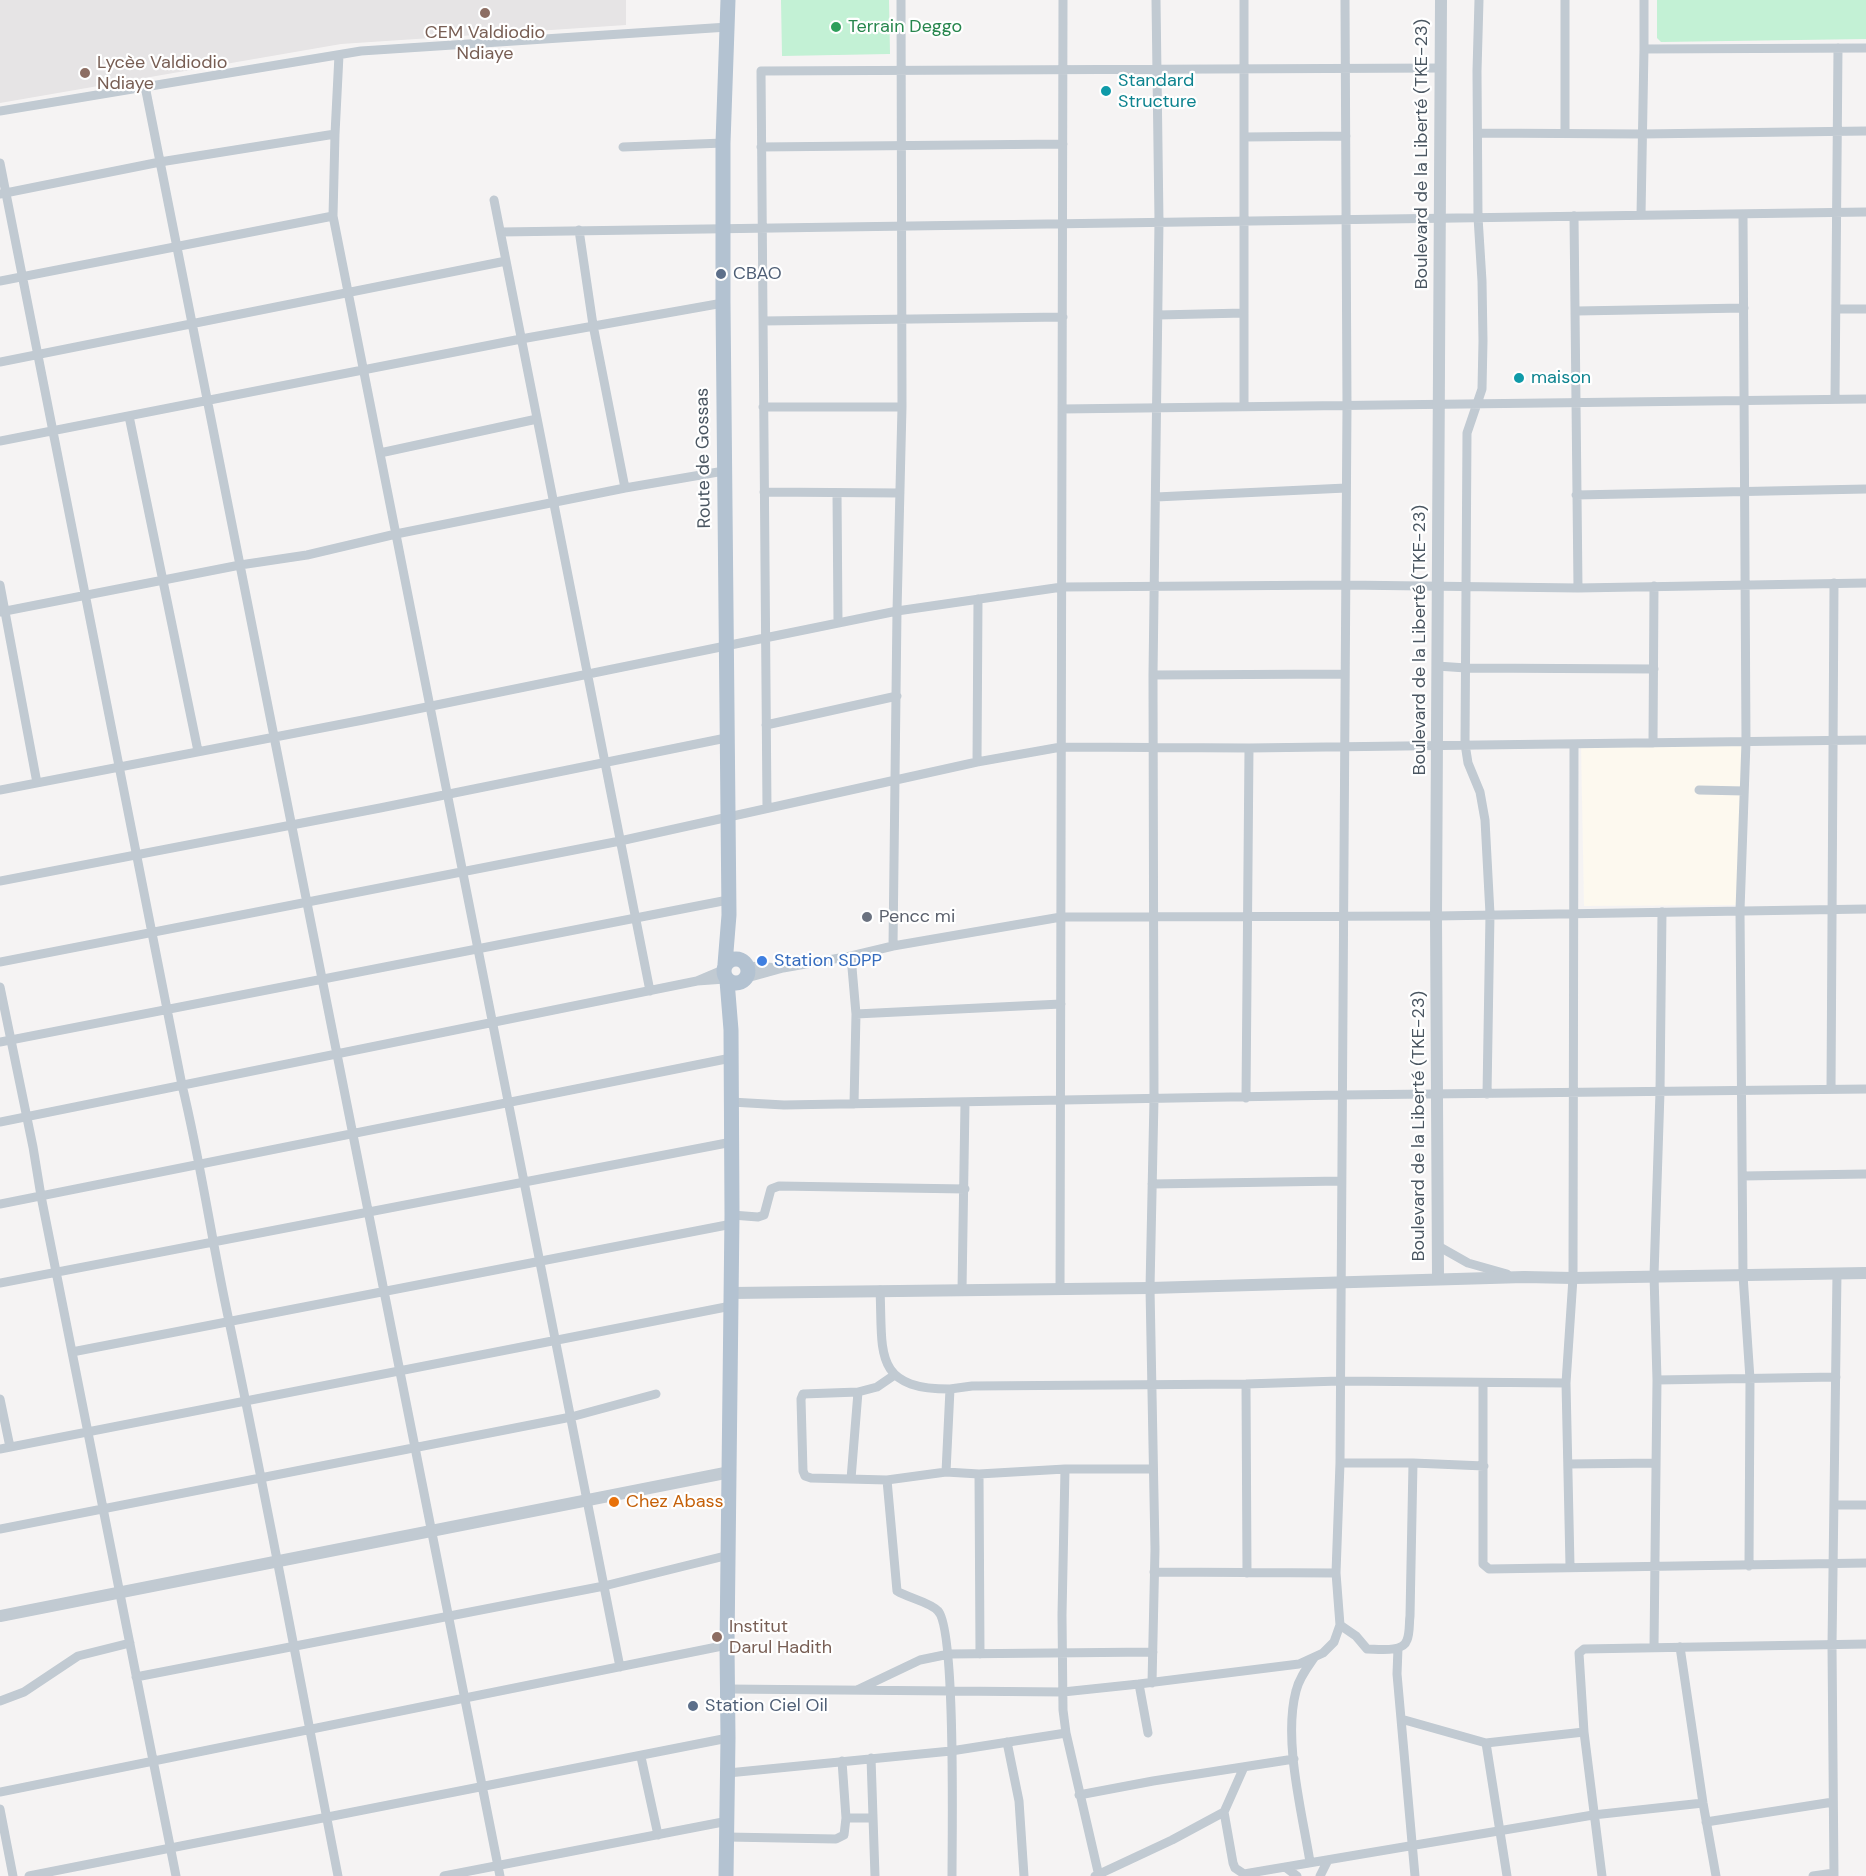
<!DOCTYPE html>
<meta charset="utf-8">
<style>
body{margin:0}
canvas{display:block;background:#f5f3f3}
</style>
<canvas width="1866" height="1876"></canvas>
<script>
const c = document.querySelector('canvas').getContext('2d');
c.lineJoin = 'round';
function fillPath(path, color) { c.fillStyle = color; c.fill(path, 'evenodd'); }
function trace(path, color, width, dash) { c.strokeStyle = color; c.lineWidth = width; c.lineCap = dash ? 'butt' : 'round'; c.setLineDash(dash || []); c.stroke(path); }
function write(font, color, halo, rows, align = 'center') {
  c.font = font + ' "DM Sans",sans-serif'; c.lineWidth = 4.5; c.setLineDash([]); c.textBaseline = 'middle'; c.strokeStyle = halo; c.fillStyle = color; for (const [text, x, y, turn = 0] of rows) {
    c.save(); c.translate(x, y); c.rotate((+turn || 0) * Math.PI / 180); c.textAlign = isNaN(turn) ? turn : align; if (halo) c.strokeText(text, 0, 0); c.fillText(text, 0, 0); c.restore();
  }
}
fillPath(new Path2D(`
 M1581 745 1743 746 1739 905 1584 906Z`), '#fdf9ef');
fillPath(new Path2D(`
 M0 0H626V25L341 44 0 103Z`), '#e6e4e5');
fillPath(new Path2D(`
 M781 0H889L890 54 782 56Z
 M1657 0H1866V39L1661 42 1657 38Z`), '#c3f1d5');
trace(new Path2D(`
 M1244 0V406
 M1479 0 1477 71 1478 217 1482 281 1483 341 1482 389 1467 433 1465 744 1468 763 1480 792 1485 820 1490 914 1487 1094
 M1565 0V133
 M1644 49V0
 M339 55 335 134 333 216 620 1667
 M145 86 500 1876
 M0 111 361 51 728 27
 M1478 133 1642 134 1866 131
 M1244 137 1346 136
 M623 147 723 143
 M761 147 1063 144
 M0 163 182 1085C201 1163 212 1243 229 1321 268 1505 302 1691 338 1876
 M0 194 160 162 335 134
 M494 200 650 991
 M1743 214 1746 742 1740 910 1743 1275 1750 1379 1749 1566
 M1641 215 1644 49 1866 48
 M1574 216 1578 588
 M579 230 593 325 625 488
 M501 232 1866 212
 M0 281 333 216
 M1837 309H1866
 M1577 311 1744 308
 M1158 315 1244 313
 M763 321 1063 317
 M0 362 506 261
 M1835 399 1838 48
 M763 407H902
 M1062 409 1866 399
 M129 416 198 751
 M0 441 521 339 723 303
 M380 453 537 419
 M764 492 900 493
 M837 493 838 623
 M1576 495 1866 489
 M1156 497 1346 488
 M0 585 37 783
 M0 612 240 565 307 555 396 534 625 488 724 471
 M1437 666 1466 668 1654 669
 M1153 675 1344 674
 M766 725 897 696
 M1653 743 1654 586
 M977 762 978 599
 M0 790 363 720 897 611 1062 587 1345 585 1578 588 1866 583
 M1699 790 1744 791
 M767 808 761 71 1440 68
 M0 881 380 808 726 738
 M893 946 897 611 902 407 901 0
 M851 956 856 1014 854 1104
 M0 962 620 841 977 762 1061 747 1249 748 1866 740
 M783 968 851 956 893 946 1061 917 1436 916 1866 909
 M723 970 697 981 725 979
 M747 978 783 968 747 966
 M0 987 33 1147 41 1196 176 1876
 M856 1014 1061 1004
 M0 1042 728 900
 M1831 1089 1834 583
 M1246 1098 1249 748
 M731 1102 784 1105 1342 1095 1866 1089
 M0 1122 697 981
 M1743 1176 1866 1174
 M1152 1184 1341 1181
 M0 1204 731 1058
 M732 1215 758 1217 764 1215 771 1189 779 1186 965 1189
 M1438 1246 1468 1263 1507 1274
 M0 1283 732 1142
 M1060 1289 1063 0
 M880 1290C883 1352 872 1389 950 1389L946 1472 979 1474 1065 1469H1153
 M962 1290 965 1103
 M72 1352 732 1224
 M893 1376 877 1387 858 1392 803 1394 801 1399 803 1471 805 1476 811 1478 887 1480 897 1591C908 1598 930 1602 938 1611 956 1629 952 1838 952 1876
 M1657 1380 1836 1377
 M1483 1383V1564L1489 1569 1866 1563
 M1246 1384 1247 1573
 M950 1389 972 1386 1246 1384 1339 1381 1566 1383
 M0 1399 10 1447
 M0 1449 731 1306
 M1340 1463H1413L1484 1466
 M1568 1464 1656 1463
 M1065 1469 1062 1615 1063 1710 1066 1733 1099 1876
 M979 1474 980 1654
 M851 1479 858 1392
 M887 1480 946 1472
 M1834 1505H1866
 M0 1529 571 1417 656 1394
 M1570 1566 1566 1383 1573 1278 1574 744
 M1154 1572 1336 1573
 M1340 1625 1356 1636 1367 1649C1378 1649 1403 1653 1407 1640 1410 1633 1409 1623 1410 1616L1413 1463
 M1654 1647 1657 1380 1654 1275 1660 1092 1662 912
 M1680 1647 1703 1803 1716 1876
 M1398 1648 1397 1674 1415 1876
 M136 1677 604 1586 729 1555
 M1152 1683 1155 1549 1150 1288 1154 1099 1153 675 1159 221 1156 0
 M1139 1684 1148 1733
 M727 1689 1063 1692 1139 1684 1299 1664 1323 1653 1334 1642 1340 1625 1336 1573 1340 1463 1347 405 1345 0
 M857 1690 920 1660 949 1654 1153 1652
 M0 1701 24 1692 78 1656 130 1643
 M1401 1719 1486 1743 1584 1732
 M1007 1742 1019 1801 1024 1876
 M1486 1743 1507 1876
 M641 1757 658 1835
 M871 1758 875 1876
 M842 1761 846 1818
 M1244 1767 1224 1812 1233 1863 1235 1868 1244 1874 1593 1815 1703 1803
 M728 1773 951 1751 1066 1733
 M0 1792 727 1645
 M1079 1795 1153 1781 1294 1759
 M0 1809 13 1876
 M1706 1822 1833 1802
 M727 1837 836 1839 844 1835 846 1818H873
 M1310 1862C1302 1812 1283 1740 1296 1691 1299 1678 1307 1668 1314 1658
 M1285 1867 1297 1876
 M29 1876 728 1738
 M444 1876 728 1821
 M1095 1876 1172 1840 1224 1812
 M1320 1876 1328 1860
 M1602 1876 1584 1732 1579 1653 1584 1649 1866 1644
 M1813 1876 1834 1873
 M1834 1876 1832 1645 1837 1273`), '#c1cad2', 9);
trace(new Path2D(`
 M1438 1279 1436 916 1441 0
 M731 1293 1150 1288 1524 1277 1573 1278 1866 1273
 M0 1616 730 1472`), '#c1cad2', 12);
trace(new Path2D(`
 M724 971a12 12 0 1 1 24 0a12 12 0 1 1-24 0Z
 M725 964 729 915 723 303V143L728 0
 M726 1876 728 1738 727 1645 732 1215 731 1030 727 981`), '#b3c2d1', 15);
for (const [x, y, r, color] of [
 [485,13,6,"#8d6e63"],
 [836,27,6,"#2e9e5b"],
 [85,73,6,"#8d6e63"],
 [1106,91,6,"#0f9aa8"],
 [721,274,6,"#5c6f8a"],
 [1519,378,6,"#0f9aa8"],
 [867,917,6,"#6b7280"],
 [762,961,6,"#3f7fe0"],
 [614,1502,6,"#e8710a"],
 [717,1637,6,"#8d6e63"],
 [693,1706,6,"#5c6f8a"]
]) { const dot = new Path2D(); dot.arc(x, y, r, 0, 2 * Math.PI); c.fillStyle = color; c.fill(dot); trace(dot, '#fff', 2); }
write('18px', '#27864d', '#fff', [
 ["Terrain Deggo",848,27]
], 'left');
write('18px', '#785e54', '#fff', [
 ["CEM Valdiodio",485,33,"center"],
 ["Ndiaye",485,54,"center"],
 ["Lycèe Valdiodio",97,63],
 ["Ndiaye",97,84],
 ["Institut",729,1627],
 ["Darul Hadith",729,1648]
], 'left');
write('18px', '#0d838f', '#fff', [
 ["Standard",1118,81],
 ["Structure",1118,102],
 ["maison",1531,378]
], 'left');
write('18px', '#4a5661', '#fff', [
 ["Boulevard de la Liberté (TKE-23)",1422,154,-90],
 ["Route de Gossas",704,458,-91],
 ["Boulevard de la Liberté (TKE-23)",1420,640,-90],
 ["Boulevard de la Liberté (TKE-23)",1419,1126,-90]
]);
write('18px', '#4e5e75', '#fff', [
 ["CBAO",733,274],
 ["Station Ciel Oil",705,1706]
], 'left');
write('18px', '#5b616d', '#fff', [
 ["Pencc mi",879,917]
], 'left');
write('18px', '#366cbe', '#fff', [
 ["Station SDPP",774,961]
], 'left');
write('18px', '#c56008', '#fff', [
 ["Chez Abass",626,1502]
], 'left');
</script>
